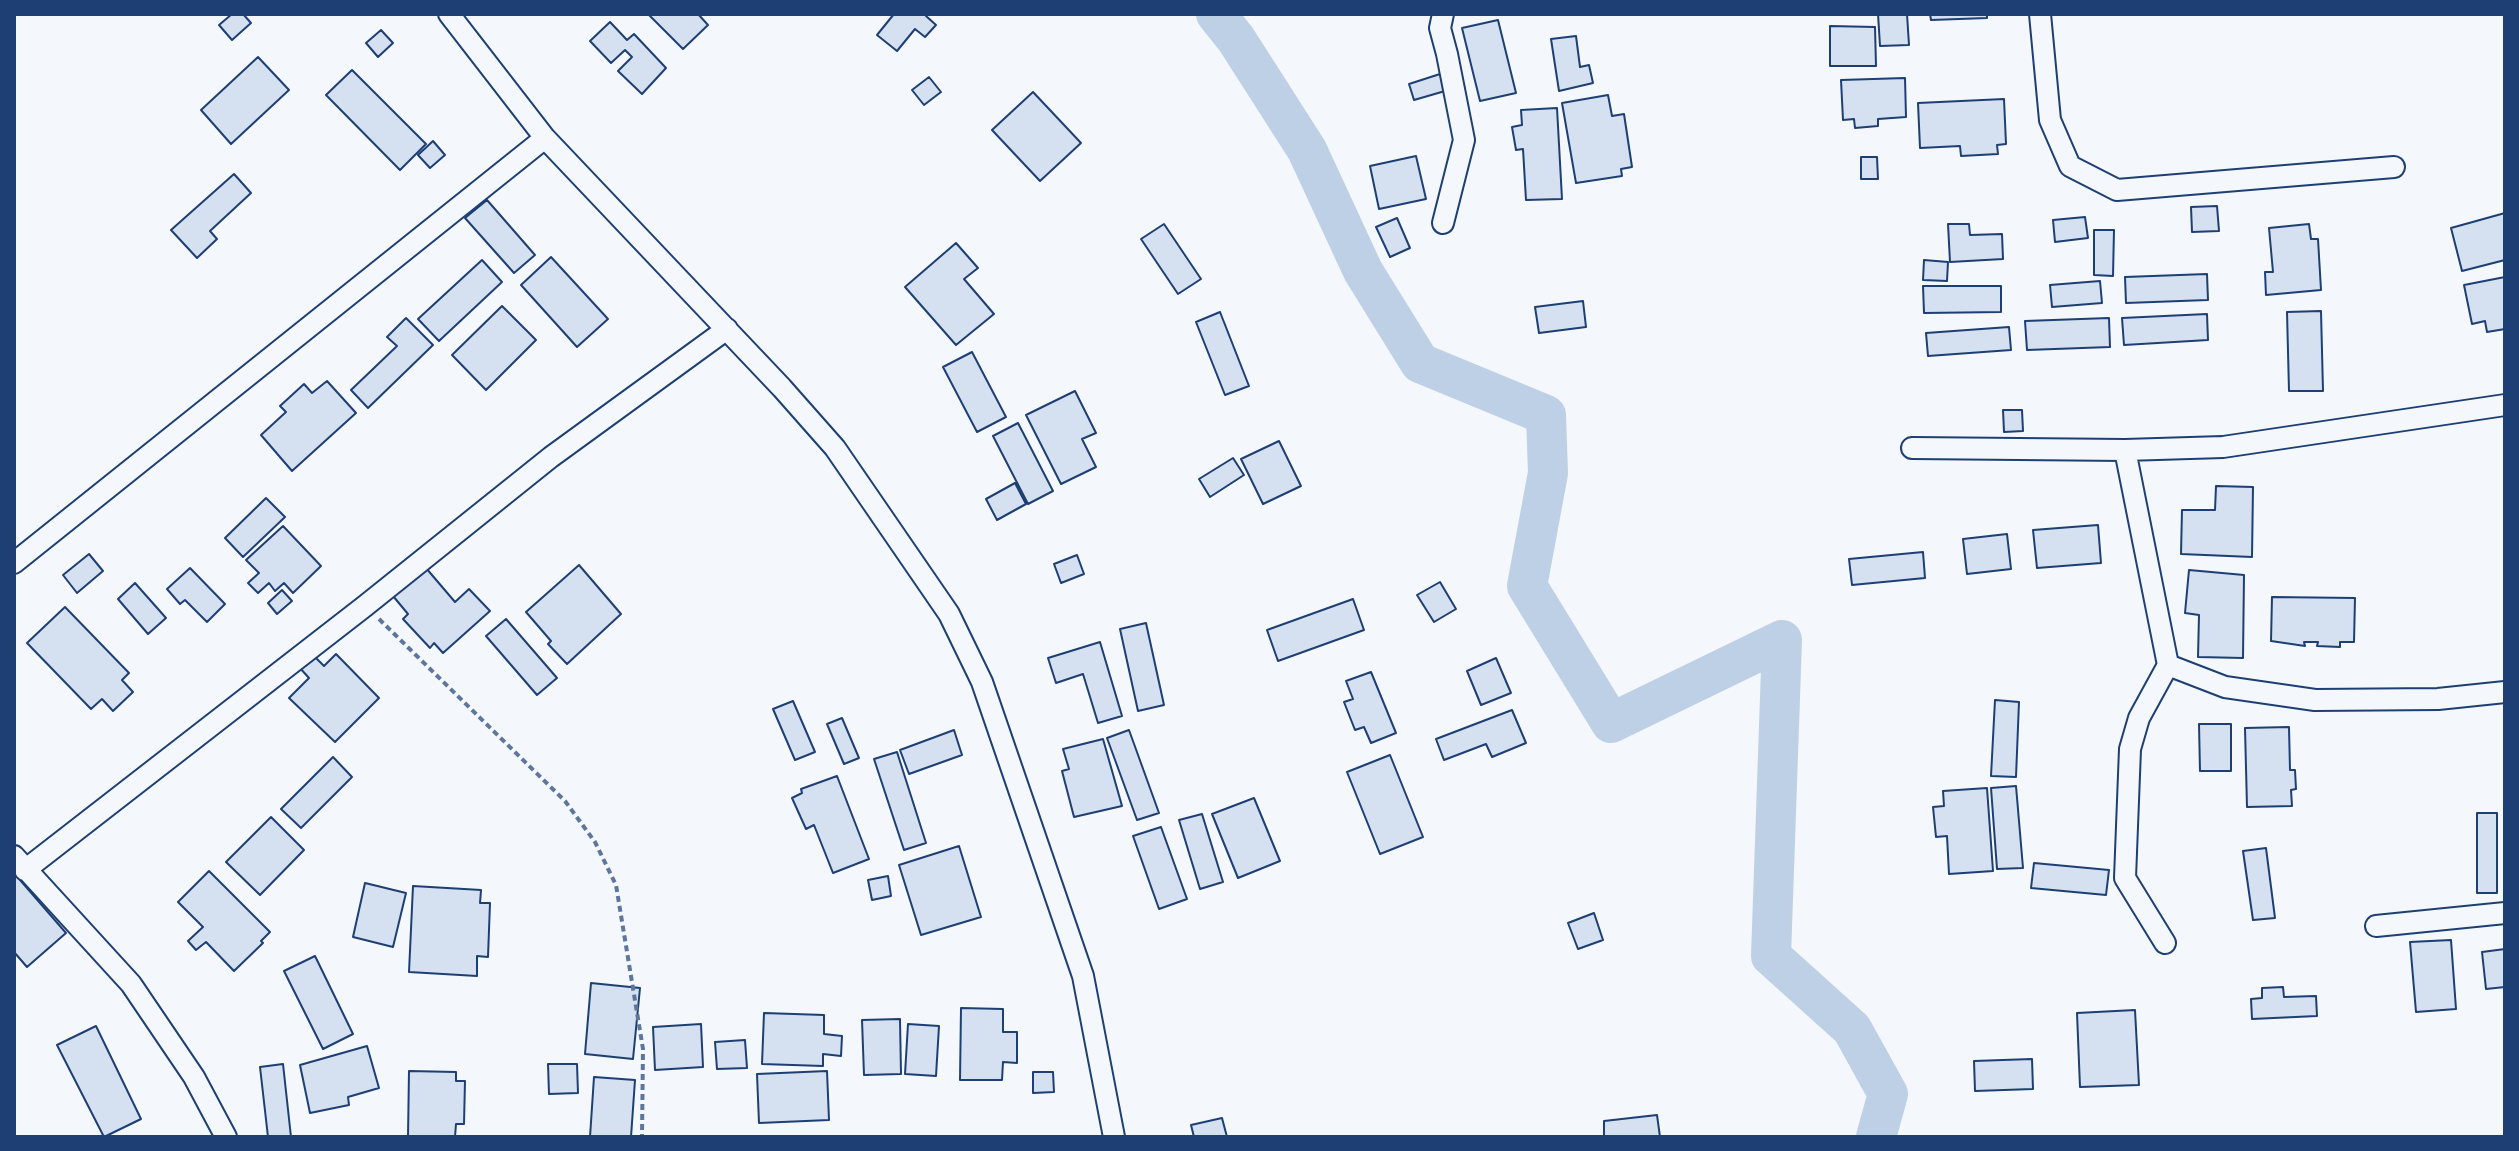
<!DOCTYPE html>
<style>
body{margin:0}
#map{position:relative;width:2519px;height:1151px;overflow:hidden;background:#f4f7fb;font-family:"DM Sans",sans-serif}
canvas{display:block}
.frame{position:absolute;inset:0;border:16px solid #1d3f73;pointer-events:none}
</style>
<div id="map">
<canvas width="2519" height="1151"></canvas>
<div class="frame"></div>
</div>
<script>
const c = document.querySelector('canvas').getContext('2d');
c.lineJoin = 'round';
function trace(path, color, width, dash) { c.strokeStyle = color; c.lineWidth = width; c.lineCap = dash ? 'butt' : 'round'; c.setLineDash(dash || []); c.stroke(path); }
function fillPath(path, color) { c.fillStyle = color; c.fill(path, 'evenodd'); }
trace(new Path2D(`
 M1216 14 1236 39 1307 150 1363 271 1420 363 1546 415 1548 473 1527 586 1611 723 1782 640 1771 956 1852 1029 1888 1094 1876 1137`), '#bed0e5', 40);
const building = new Path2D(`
 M232 14H243L251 23 232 40 219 25Z
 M648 14H698L708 25 683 49Z
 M894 14H928L926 16 936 25 925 37 915 29 897 51 877 35Z
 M1878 14H1907L1909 45 1880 46Z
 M1930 14H1987V18L1931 20Z
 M1498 20 1516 93 1480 101 1462 28Z
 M610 22 627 40 634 34 666 68 642 94 618 71 632 57 625 50 611 63 590 41Z
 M1830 26 1875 27 1876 66H1830Z
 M381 30 393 43 378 57 366 43Z
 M1576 36 1580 67 1589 65 1593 83 1559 91 1551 39Z
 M258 57 289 90 231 144 201 110Z
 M352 70 426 144 400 170 326 95Z
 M1440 74 1445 91 1414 100 1409 84Z
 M929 77 941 92 924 105 912 90Z
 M1905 78 1906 117 1878 119V126L1855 128 1854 119 1843 120 1841 80Z
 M1033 92 1081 143 1040 181 992 130Z
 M1608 95 1612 116 1624 114 1632 167 1621 169 1622 176 1576 183 1562 103Z
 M2004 99 2006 144 1997 145 1998 154 1961 156 1960 146 1920 148 1918 103Z
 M1557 108 1562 199 1526 200 1523 149 1516 150 1512 127 1522 125 1521 110Z
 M433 141 445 155 430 168 418 155Z
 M1416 156 1426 199 1379 209 1370 166Z
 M1861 157H1877L1878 179H1861Z
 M234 174 251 193 210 231 217 239 197 258 171 230Z
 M487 200 535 255 514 273 465 218Z
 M2217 206 2219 231 2192 232 2191 207Z
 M2505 213V260L2462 271 2451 228Z
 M2085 217 2088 238 2055 242 2053 220Z
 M1397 218 1410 248 1390 257 1376 227Z
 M1164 224 1201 279 1178 294 1141 239Z
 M1948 224H1969L1970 235 2002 234 2003 259 1950 262Z
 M2309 224 2311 239H2318L2321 290 2266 295 2265 272H2273L2269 228Z
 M2094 230H2114L2113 276 2094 275Z
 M956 243 978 268 964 279 994 314 956 345 905 287Z
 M551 257 608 319 577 347 521 285Z
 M482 260 502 282 439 341 418 319Z
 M1924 260 1948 262 1947 281 1923 280Z
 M2207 274 2208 300 2126 303 2125 277Z
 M2505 277V329L2487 332 2485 321 2472 324 2464 285Z
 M2100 281 2102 303 2052 307 2050 285Z
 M1923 286H2001V312L1924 313Z
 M1583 301 1586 327 1539 333 1535 307Z
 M502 306 536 340 486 390 452 355Z
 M2321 311 2323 391H2289L2287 312Z
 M1220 312 1249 386 1225 395 1196 322Z
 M2207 314 2208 340 2124 345 2122 318Z
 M406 318 433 345 368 408 351 390 397 346 387 337Z
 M2109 318 2110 347 2027 350 2025 321Z
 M2009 327 2011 350 1928 356 1926 333Z
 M972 352 1006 417 977 432 943 367Z
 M327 381 356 413 292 471 261 435 286 412 280 406 304 384 312 393Z
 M1075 391 1096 433 1082 439 1096 467 1061 484 1026 415Z
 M2003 410H2022L2023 431 2004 432Z
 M1018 423 1053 491 1028 504 993 436Z
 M1279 441 1301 486 1263 504 1241 459Z
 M1233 458 1244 475 1210 497 1199 479Z
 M1015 483 1026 504 997 520 986 499Z
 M2216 486 2253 487 2252 557 2181 554 2182 510H2215Z
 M266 498 285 517 243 557 225 538Z
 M2098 525 2101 563 2037 568 2033 530Z
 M283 526 321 566 293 593 284 583 275 591 269 583 258 593 248 583 259 573 246 560Z
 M2007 534 2011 569 1967 574 1963 539Z
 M1923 552 1925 578 1852 585 1849 559Z
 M89 554 103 571 77 593 63 575Z
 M1077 555 1084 574 1061 583 1054 564Z
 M579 565 621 614 567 664 548 644 551 641 526 612Z
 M190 568 225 604 207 622 185 600 180 604 167 589Z
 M426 568 455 602 469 589 490 611 443 653 434 643 430 648 403 619 408 614 393 596Z
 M2189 570 2244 575 2243 658 2198 657 2199 615 2185 613Z
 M1440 582 1456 609 1434 622 1417 595Z
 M135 583 166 618 148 634 118 599Z
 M282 590 292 601 277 614 268 603Z
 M2272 597 2355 598 2354 642H2340V647L2317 646 2318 642H2304L2305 646 2271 641Z
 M1353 599 1364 630 1278 661 1267 630Z
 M65 607 129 673 122 680 133 692 113 711 102 699 91 709 27 643Z
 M506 619 557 678 537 695 486 636Z
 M1146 623 1164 705 1138 711 1120 629Z
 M1100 642 1122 716 1098 723 1083 674 1056 683 1048 658Z
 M336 654 379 698 335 742 289 698 309 678 299 667 313 655 324 666Z
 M1496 658 1511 693 1481 705 1467 671Z
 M1371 672 1396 733 1371 743 1364 727 1355 730 1344 702 1353 699 1346 681Z
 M1995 700 2019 702 2016 777 1991 776Z
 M793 701 815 752 795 760 773 709Z
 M1512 710 1526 743 1492 757 1486 744 1444 760 1436 739Z
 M842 718 859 758 844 764 827 724Z
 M2199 724H2231V771H2200Z
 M2289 727 2290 770H2295L2296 789 2291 790 2292 806 2247 807 2245 728Z
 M954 730 962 755 909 774 900 750Z
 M1129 730 1159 813 1137 820 1107 738Z
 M1103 739 1122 806 1074 817 1062 771 1069 769 1063 749Z
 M897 752 926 843 904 850 874 759Z
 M1390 755 1423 837 1380 854 1347 772Z
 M333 757 352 777 301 828 281 809Z
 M837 776 869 859 833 873 814 825 806 829 792 798 802 793 801 789Z
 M2016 786 2023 868 1997 869 1991 788Z
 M1987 788 1993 871 1949 874 1947 836 1936 837 1933 807 1944 806 1943 791Z
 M1254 798 1280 861 1238 878 1212 814Z
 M2477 813H2497V893H2477Z
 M1202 814 1223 882 1200 889 1179 820Z
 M271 817 304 850 260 895 226 862Z
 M1161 827 1187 899 1159 909 1133 836Z
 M959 846 981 917 921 935 899 865Z
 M2266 848 2275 918 2253 920 2243 851Z
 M2034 863 2109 870 2106 895 2031 888Z
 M209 871 270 932 261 941 263 943 234 971 206 942 196 950 188 941 203 927 178 902Z
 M14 873 66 933 27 967 14 952Z
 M888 876 891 896 872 900 868 880Z
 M365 883 406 893 393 947 353 937Z
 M413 886 481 890 480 903H490L488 957 477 956V976L409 972Z
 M1594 913 1603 940 1578 949 1568 923Z
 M2451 940 2456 1009 2416 1012 2410 942Z
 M2505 949V987L2486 989 2482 952Z
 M315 956 353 1034 323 1049 284 971Z
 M591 983 640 988 633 1059 585 1054Z
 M2283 987 2284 997 2316 996 2317 1016 2252 1019 2251 999 2262 998V988Z
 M961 1008 1003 1009V1032H1017V1063L1003 1062 1002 1080H960Z
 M2135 1010 2139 1085 2080 1087 2077 1013Z
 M764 1013 824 1015V1034L842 1036 841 1056 823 1054V1066L762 1064Z
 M900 1019 901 1074 864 1075 862 1020Z
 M701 1024 703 1067 655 1070 653 1027Z
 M908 1024 939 1026 936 1076 905 1074Z
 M96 1026 141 1119 104 1137 57 1045Z
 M745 1040 747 1068 717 1069 715 1042Z
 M367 1046 379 1088 348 1097 349 1105 310 1113 300 1065Z
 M2032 1059 2033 1089 1975 1091 1974 1061Z
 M283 1064 291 1137H268L260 1067Z
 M548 1064H577L578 1093 549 1094Z
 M409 1071 456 1072V1081H465L464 1124H456L455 1137H408Z
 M827 1071 829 1120 759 1123 757 1074Z
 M1033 1072H1053L1054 1092 1033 1093Z
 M594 1077 635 1080 631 1137H590Z
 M1657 1115 1660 1137H1604V1121Z
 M1222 1118 1227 1137H1194L1191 1125Z`);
fillPath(building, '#d5e0f0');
trace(building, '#1d3f73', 2);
const minor = new Path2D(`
 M449 14 545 138 782 388 835 448 949 614 982 682 1083 976 1114 1137
 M1443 14 1440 28 1447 54 1464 140 1443 223
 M2040 14 2050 120 2070 166 2117 190 2394 167
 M1912 448 2125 450 2223 447 2505 405
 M2125 450 2168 665 2139 718 2130 749 2125 878 2165 943
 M14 563 545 138
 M2168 665 2225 687 2315 700 2438 699 2505 692
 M14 856 131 984 194 1077 226 1137
 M25 870 365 606 551 457 727 329
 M2376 926 2505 913`);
trace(minor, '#1d3f73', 24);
trace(new Path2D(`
 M379 619 565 801 595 842 616 885 643 1049 642 1137`), '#5e769c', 4, [6, 4]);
trace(minor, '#f4f7fb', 20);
</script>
